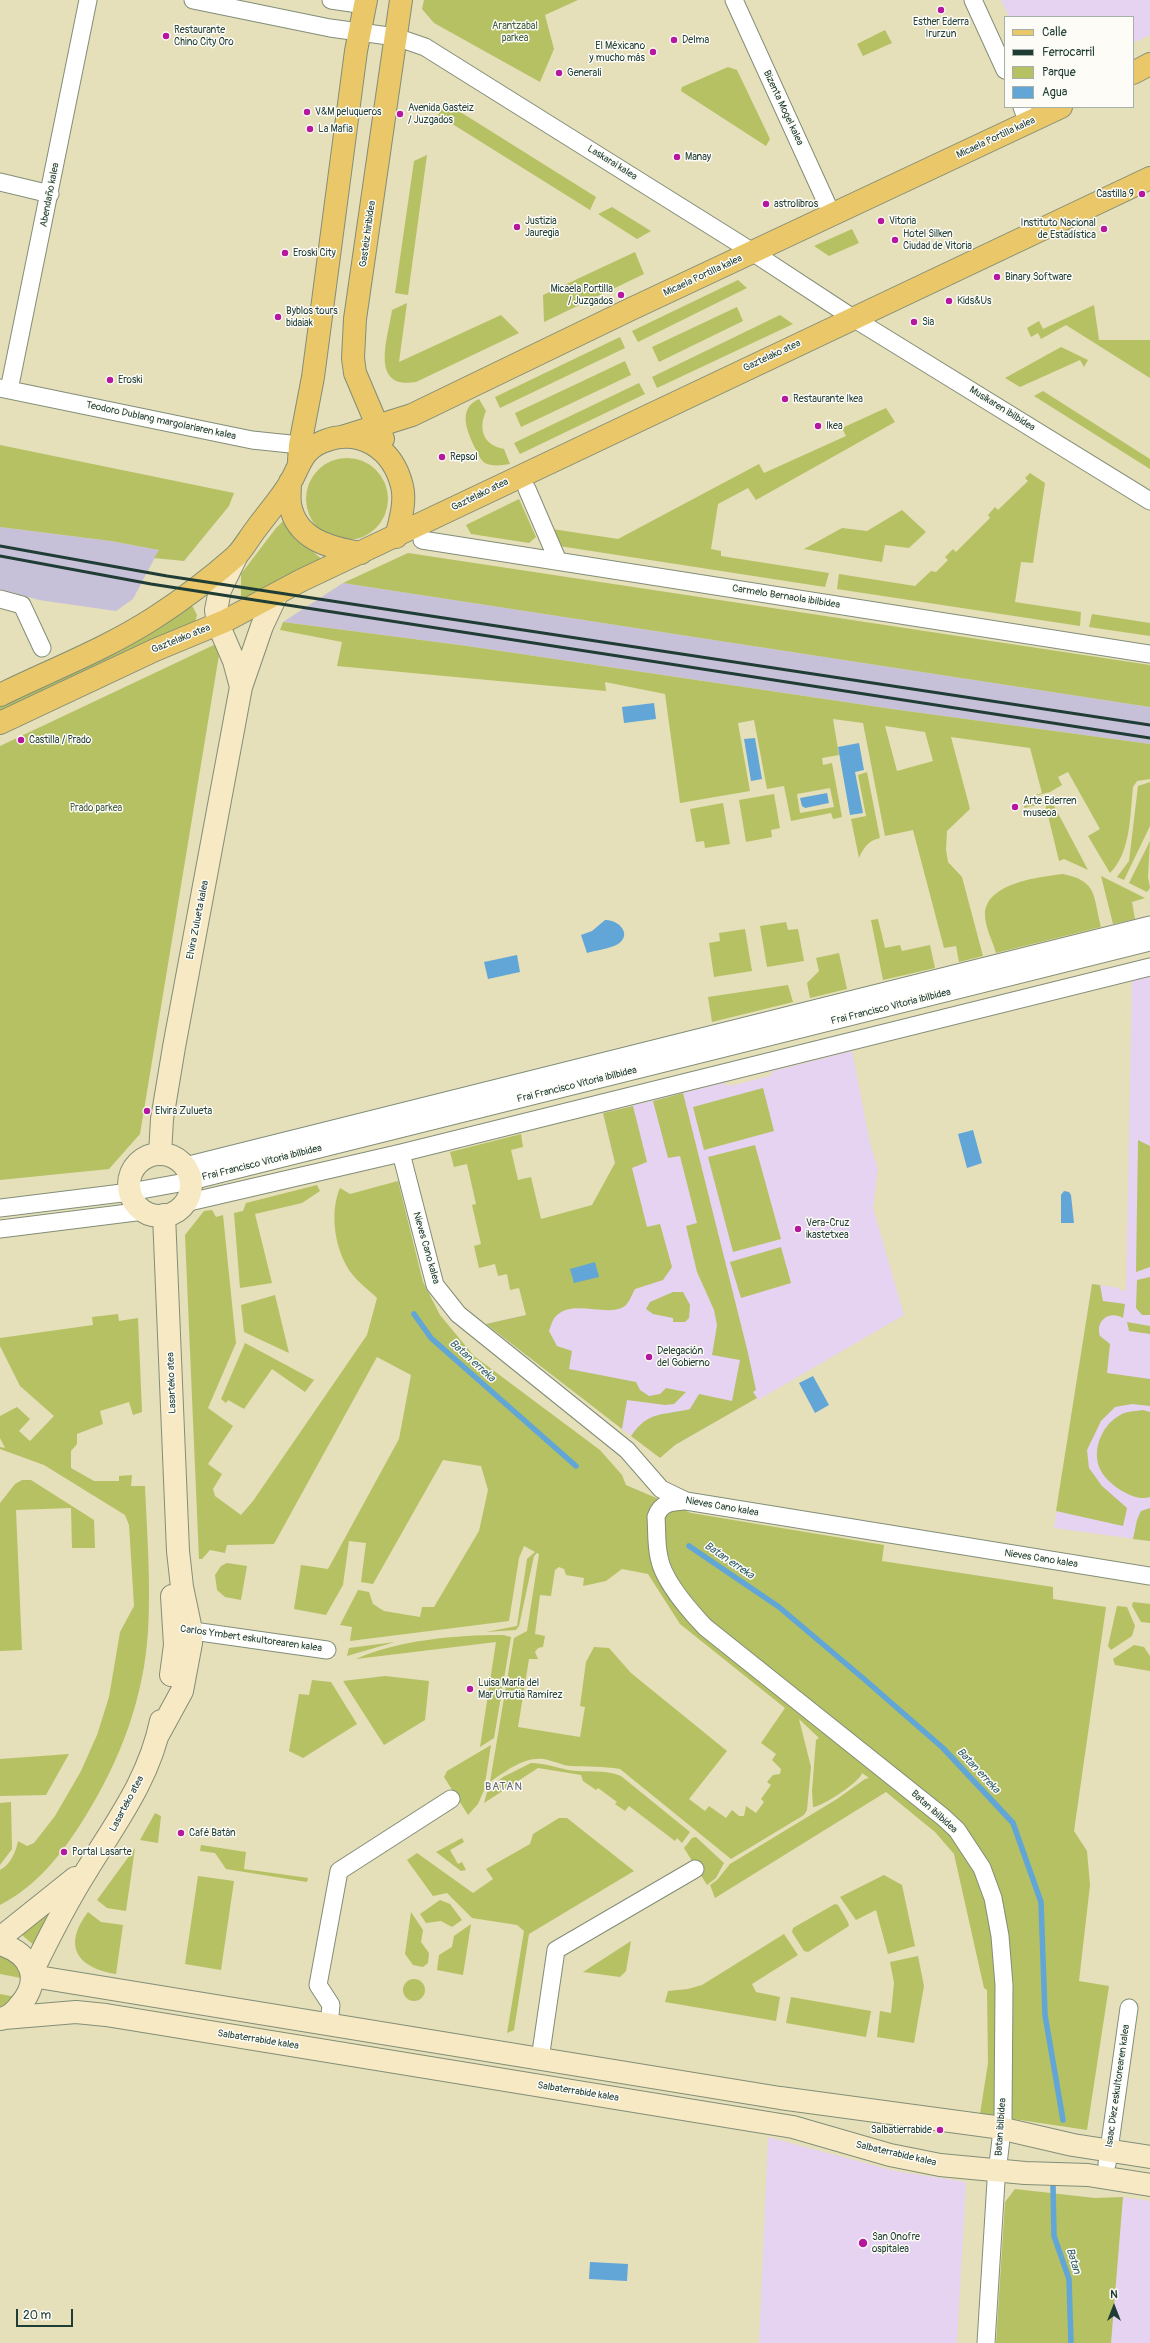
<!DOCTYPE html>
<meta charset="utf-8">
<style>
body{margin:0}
#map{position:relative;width:1150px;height:2343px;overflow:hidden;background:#e5dfba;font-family:Pangolin,sans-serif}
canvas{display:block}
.legend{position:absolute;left:1004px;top:16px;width:130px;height:92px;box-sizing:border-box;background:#fdfcf7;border:1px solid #a4b0a9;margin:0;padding:5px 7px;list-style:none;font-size:12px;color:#1f3d34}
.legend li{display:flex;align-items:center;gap:8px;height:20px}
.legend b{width:20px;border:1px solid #a4b0a9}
.north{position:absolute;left:1094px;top:2287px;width:40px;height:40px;-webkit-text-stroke:3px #fdfcf7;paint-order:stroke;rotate:0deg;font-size:11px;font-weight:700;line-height:16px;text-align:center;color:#1f3d34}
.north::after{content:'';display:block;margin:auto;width:14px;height:18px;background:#1f3d34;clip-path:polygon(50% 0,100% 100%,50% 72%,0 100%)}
.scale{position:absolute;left:16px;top:2309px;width:57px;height:18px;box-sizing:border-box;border:2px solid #1f3d34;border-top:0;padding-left:5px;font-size:12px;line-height:14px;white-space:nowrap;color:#1f3d34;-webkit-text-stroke:3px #fdfcf7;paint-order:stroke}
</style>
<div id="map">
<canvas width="1150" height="2343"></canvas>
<ul class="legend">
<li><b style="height:5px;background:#eac769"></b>Calle</li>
<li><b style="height:5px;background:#1f3d34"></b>Ferrocarril</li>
<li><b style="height:11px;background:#b5c163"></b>Parque</li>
<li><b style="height:11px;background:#61a6d6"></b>Agua</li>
</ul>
<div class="north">N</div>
<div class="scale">20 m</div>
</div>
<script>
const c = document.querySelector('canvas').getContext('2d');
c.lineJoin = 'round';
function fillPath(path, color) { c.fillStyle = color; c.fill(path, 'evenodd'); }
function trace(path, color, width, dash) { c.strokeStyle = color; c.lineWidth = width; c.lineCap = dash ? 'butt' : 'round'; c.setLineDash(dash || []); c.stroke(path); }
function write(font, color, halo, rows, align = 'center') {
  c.font = font + ' Pangolin,sans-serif'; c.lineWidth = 3; c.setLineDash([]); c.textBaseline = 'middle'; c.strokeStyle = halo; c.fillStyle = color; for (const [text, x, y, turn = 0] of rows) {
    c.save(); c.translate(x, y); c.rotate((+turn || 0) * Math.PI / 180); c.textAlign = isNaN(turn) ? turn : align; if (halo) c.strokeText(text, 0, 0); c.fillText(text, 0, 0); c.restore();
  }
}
fillPath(new Path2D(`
 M1001 0H1150V35L1133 43V17H1009Z
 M1150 976V1541L1054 1528 1092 1284 1120 1288V1290L1126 1291 1132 980Z
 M852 1051 870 1143 878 1169 873 1208 904 1315 758 1400 757 1398 675 1445 660 1458 486 1324 643 1287 603 1113 723 1083 730 1086 770 1076 773 1071Z
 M768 2137 895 2171 966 2182 957 2343H759Z
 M1123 2197 1150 2201V2343H1111Z`), '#e5d3f1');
fillPath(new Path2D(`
 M0 527 111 541 159 550 133 599 116 611 39 600 0 589Z
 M343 583 1150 707V744L892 709 467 646 283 622Z`), '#c7c0d9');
fillPath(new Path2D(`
 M424 0H578L545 15 554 49 540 82 434 23 422 9Z
 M885 30 892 43 863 56 857 44Z
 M728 67 737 70 770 139 766 146 681 91 682 87Z
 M446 103 596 197 590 210 438 115Z
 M427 155 408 295 395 293 414 161Z
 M612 207 651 231 637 239 598 214Z
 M852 229 859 243 829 256 814 246Z
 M635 252 644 274 544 322 543 295Z
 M738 280 747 288 638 342 632 331Z
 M407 303 399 362 501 315 519 333 416 382C369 390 388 338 392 310Z
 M1094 305 1099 340H1150V378L1066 325 1041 339 1038 333 1031 337 1027 328 1039 321 1043 329Z
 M737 307 743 321 659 362 652 347Z
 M780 315 793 324 657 388 652 377Z
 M620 337 625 348 500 408 495 397Z
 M1061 347 1088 360 1084 367 1080 360 1020 387 1005 378Z
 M625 361 631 375 521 427 515 413Z
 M639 383 645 394 520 454 514 443Z
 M1043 391 1150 459V469L1034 396Z
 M479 399 486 411C478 429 483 445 504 449L510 464C502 465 493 467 485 463 480 460 478 453 475 448 467 431 457 409 479 399Z
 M886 408 895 422 756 500 748 488 718 504 711 549 721 551V556L829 573 825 587 559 546 552 529 618 539 759 464 764 473 846 436 842 428Z
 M0 445 234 493 229 506 184 561 154 558 159 550 111 541 0 527Z
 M306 499a41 41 0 1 1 82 0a41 41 0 1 1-82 0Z
 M1030 473 1045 483 1033 563 1021 562 1015 602 1081 612 1080 626 837 589 839 574 915 586 931 571 936 572 948 560 945 557 953 549 956 552 990 518 988 515 995 507 998 510 1028 481 1025 478Z
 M519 499 536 537 529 543 471 534 466 525Z
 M902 510 926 532 909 548 885 545 882 562 804 549 842 528 867 531Z
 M286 518 299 540 324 561 241 600V574L276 528Z
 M408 553 1150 665V707L343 583Z
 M186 604 193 607 197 615 195 622 0 714V705Z
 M1092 614 1150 623V636L1089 627Z
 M283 622 467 646 892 709 1150 744V779L1137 781 1133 787C1130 815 1131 852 1110 873L1088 836 1100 829 1068 772 1058 777 1062 785 1050 792 1022 799 1042 793 1030 748 951 737 970 809 947 831 946 850 948 862 962 877 983 956 959 962 956 946 944 948 913 830 885 836 863 723 833 719 839 755 822 758 823 765 832 763 842 817 833 819 831 813 791 821 784 786 767 789 754 720 738 723 750 791 680 803 665 694 605 682 606 691 337 666 342 642 280 630ZM885 726 925 732 933 761 897 771ZM830 788 834 807 800 813 797 794Z
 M216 644 219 655 140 1134 109 1169 0 1180V746Z
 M867 772 880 838C868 841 864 847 859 858L851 819 866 816 858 775Z
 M1150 782V826L1124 880 1117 877 1129 861 1138 786Z
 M774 794 780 828 771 830 772 837 746 842 739 800Z
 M1051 800 1088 870 1064 859 1059 861 1045 803 1024 808V806Z
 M723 803 730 844 705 848 704 841 696 842 690 809Z
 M1150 841 1148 877 1150 888 1147 892 1129 883Z
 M1063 874C1098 881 1093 896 1101 927L996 953C993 942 985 927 985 915 985 883 1039 877 1063 874Z
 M1101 876 1145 898 1132 902 1135 919 1113 924Z
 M878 919 885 948 900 945 902 951 930 945 935 968 883 980 871 920Z
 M786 922 788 930 798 929 804 961 767 967 760 926Z
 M745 929 752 971 714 977 709 943 720 941 719 933Z
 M839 953 847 989 810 998 807 983 819 971 816 958Z
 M788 985 793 1002 712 1022 708 997Z
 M763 1088 774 1131 704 1150 693 1107Z
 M683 1093 748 1353 756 1390 753 1392 757 1398 675 1445 660 1458 631 1436C649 1410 662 1416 690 1409L699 1394 732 1401 740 1360 712 1355 717 1325 714 1310 697 1272 686 1226 697 1223 680 1156 668 1158 653 1101Z
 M633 1106 647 1162 632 1168 647 1227 660 1224 672 1267 663 1280 635 1289C632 1294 630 1301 626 1305 610 1319 574 1298 556 1316 552 1320 551 1326 549 1331L557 1346 572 1351 569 1369 636 1382 640 1390 649 1396 660 1394 666 1388 686 1392 674 1404 665 1405 627 1400 622 1429 486 1324 526 1315 519 1288 510 1290 507 1274 498 1276 495 1264 479 1268 474 1246 481 1244 472 1205 476 1204 467 1164 454 1167 450 1152 521 1134 523 1147 511 1150 518 1180 531 1177 541 1219 592 1205 615 1163 603 1113Z
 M1138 1140 1150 1146V1267L1136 1272Z
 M755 1145 781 1239 733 1252 708 1157Z
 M398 1181 423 1282 440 1315 474 1356 600 1450 622 1475 626 1485 691 1513 884 1545 882 1561 1053 1587V1599L1106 1607 1074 1831 1087 1851 1090 1885 1079 1981 1109 1986 1087 2130 980 2114 988 2063 987 1990 984 1988 954 1854 935 1832 886 1792 715 1898 710 1885 717 1880 730 1864 837 1799 865 1779 869 1778 862 1773C861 1781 822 1807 813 1807L812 1791 816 1740 819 1738 799 1719 811 1767 807 1810 804 1815 731 1859 620 1769C603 1766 587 1767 570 1766 561 1765 552 1760 543 1759 523 1757 505 1772 490 1782L514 1638 527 1631 539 1554 537 1553 534 1556 519 1626 516 1630 486 1632 517 1626 527 1559 535 1552 524 1546 519 1558 509 1621 350 1641 352 1627 340 1625 358 1590 369 1592 373 1604 384 1611 420 1617 422 1607H434L479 1531 488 1490 481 1466 443 1460 373 1584 361 1582 366 1543 349 1541 343 1585 326 1615 294 1609 301 1565 328 1569 399 1439 411 1375 377 1357 274 1544 227 1545 225 1553 210 1550 202 1559H199L185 1235 204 1211 212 1210 216 1217 223 1215 236 1343 208 1408 233 1426 208 1464 222 1474 213 1489 215 1496 241 1515 253 1501 367 1335 377 1298C369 1290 359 1283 352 1274 335 1252 329 1213 340 1188L350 1194ZM559 1567 564 1569 566 1575 584 1578 583 1586 606 1581 622 1569 648 1574 680 1624 785 1708 761 1743 776 1754 772 1760 781 1769 780 1774 773 1775 767 1782 771 1785 761 1799 764 1802 756 1813 746 1806 744 1816H739L732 1810 726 1818 709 1806 705 1811 689 1799 727 1751 631 1673 609 1648 594 1647 586 1662 580 1706 585 1707 580 1737 518 1727 529 1659H538L535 1652 538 1648 543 1647 545 1636 535 1634 540 1595 551 1596 555 1570Z
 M317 1185 320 1191 302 1203 255 1214 272 1283 240 1288 234 1213 243 1211 246 1203Z
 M781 1247 791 1283 741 1298 730 1262Z
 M1150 1277V1315H1142L1136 1308 1137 1280Z
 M1092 1284 1100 1285 1103 1301 1125 1304 1123 1318C1109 1310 1095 1321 1100 1336L1110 1344 1107 1373 1150 1379V1406L1132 1404 1115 1407 1101 1421 1087 1450 1089 1468 1102 1486 1127 1508 1123 1526 1056 1511Z
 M673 1292H683L690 1305 689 1318 685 1322H673V1318L653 1314 646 1309 650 1302Z
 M275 1295 289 1353 244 1332 241 1305Z
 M118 1314 119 1321 138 1318 142 1412 133 1415 129 1402 100 1411 103 1424 77 1434V1444L71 1451V1468L94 1481H119V1476L132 1475 131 1486H145C147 1534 151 1582 148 1631 144 1698 120 1761 85 1817 63 1853 37 1886 0 1905V1870C10 1865 16 1852 18 1841L27 1846 34 1843 55 1816 81 1771 97 1735 109 1697 120 1632 134 1606 129 1525 125 1515 44 1465 0 1449V1447L5 1448 0 1438V1416L17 1407 30 1419 19 1431 30 1441 54 1416 20 1386 0 1346V1338L93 1325 92 1317Z
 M1127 1322 1150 1326V1334L1129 1331Z
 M245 1343 314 1380 305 1392 272 1369 244 1409 228 1400 226 1403 221 1399Z
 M1143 1410 1150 1412V1497C1134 1503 1106 1483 1100 1469 1091 1449 1103 1423 1122 1414 1128 1411 1137 1411 1143 1410Z
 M22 1480H31L94 1520 95 1548H72L71 1508 16 1510 22 1650 0 1651V1503L15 1484Z
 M1150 1508V1541L1133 1539 1137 1520 1141 1511Z
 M227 1563 247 1566 241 1600 225 1597 217 1590 215 1575 221 1566Z
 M1133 1602 1150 1604V1623L1141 1622 1132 1606Z
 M1117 1606 1127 1607 1135 1626 1132 1636 1111 1650 1108 1646Z
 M503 1635 511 1637 494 1738 480 1747 496 1642 356 1659C398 1640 457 1635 503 1635Z
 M395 1642 347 1656 349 1648Z
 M1134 1645 1144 1647 1150 1656V1671L1115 1665 1113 1659Z
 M385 1676 429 1681 425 1720 384 1745 343 1681Z
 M312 1680 331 1682 357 1724 303 1758 289 1751 299 1694 309 1695Z
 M491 1745 484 1790 478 1804 468 1815 444 1777 447 1771Z
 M69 1754 46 1795 0 1796V1759Z
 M531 1763C544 1763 555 1767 568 1770 586 1773 604 1769 621 1776L690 1832 682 1843 677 1838 675 1841 629 1806 625 1811 615 1804 617 1802 598 1788 596 1790 583 1781 581 1775 538 1768 484 1803 488 1789 503 1777Z
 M11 1802 12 1849 0 1865V1803Z
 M155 1813 161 1816 158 1843 140 1840Z
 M559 1818H567L634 1871 529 1934 514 2030 507 2033 524 1931 517 1925 472 1918 447 1893 433 1896 407 1860 417 1853 473 1893 493 1879 486 1869 530 1844 533 1834Z
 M696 1837 724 1863 716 1878 707 1885 684 1848 692 1838Z
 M462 1838 464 1842 450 1850 458 1864 462 1862 466 1870 461 1871 436 1852Z
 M201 1845 246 1852 244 1869 308 1878 307 1882 226 1869 215 1853 200 1851Z
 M135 1848 126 1911 107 1908 97 1900Z
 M884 1875 902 1885 915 1946 888 1954 876 1910 856 1920 840 1897Z
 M198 1876 234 1881 221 1970 185 1964Z
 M440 1900 450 1904 462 1920 452 1927 441 1921 426 1923 420 1914Z
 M835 1904 838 1905 848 1922 849 1926 808 1952 804 1951 792 1932 793 1928Z
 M88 1912 101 1922 123 1925 116 1974C77 1968 62 1946 88 1912Z
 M411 1912 423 1930 421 1942 429 1953 428 1963 423 1967 413 1965 405 1954Z
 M44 1915 47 1917 36 1947 22 1935Z
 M471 1924 463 1975 437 1970 439 1955 452 1947 454 1936Z
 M784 1934 798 1955 752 1984 756 1992 780 1997 776 2021 665 2002 668 1991 688 1989 702 1985Z
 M631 1941 626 1971 620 1977 583 1972Z
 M0 1950 18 1961 21 1978 0 1974Z
 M918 1956 924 1986 914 2043 877 2037 880 2011 891 2013 894 1983 890 1962Z
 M403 1990a11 11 0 1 1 22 0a11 11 0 1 1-22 0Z
 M0 1994 16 1997 0 2012Z
 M791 1997 871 2011 866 2037 786 2023Z
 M1015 2189 1095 2198 1123 2197 1111 2343H996L1005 2202Z`), '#b5c163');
fillPath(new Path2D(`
 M654 703 656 719 624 723 622 707Z
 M755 738 762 779 751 781 744 739Z
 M859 743 864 770 855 772 863 813 850 815 838 747Z
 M827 793 829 803 805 808 802 806 800 798Z
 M605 920C618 919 633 934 618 944 610 949 596 950 587 953L581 935 592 931Z
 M517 955 520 972 488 979 484 962Z
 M973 1130 982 1163 967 1168 958 1134Z
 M1064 1191 1069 1192 1071 1195 1074 1223H1061V1195Z
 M595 1262 599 1277 574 1283 570 1269Z
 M813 1376 829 1405 815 1413 799 1383Z
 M590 2262 628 2264 627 2281 589 2279Z`), '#61a6d6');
trace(new Path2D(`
 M414 1314 431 1338 576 1466
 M689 1546 779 1607 864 1679 943 1748 1013 1823 1041 1902 1045 2015 1063 2120
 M1053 2186 1054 2236 1069 2279 1071 2343`), '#61a6d6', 5.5);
const street = new Path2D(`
 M193 0 330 28 396 37 425 47 740 244 853 318 1150 501
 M331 0 365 5
 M734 0 832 215
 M973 0 1005 70
 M1022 107 1028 123
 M0 182 50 194
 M0 388 252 440 300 445 312 443
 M9 390 88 0
 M527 489 558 561
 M422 540 1150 654
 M0 599 22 605 42 648
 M401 1153 435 1285 458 1314 627 1450 661 1489 686 1501 1150 1576
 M185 1166 1150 925
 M185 1203 401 1153 1150 967
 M0 1208 130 1192 191 1181 1150 942
 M0 1229 144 1211
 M686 1501C672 1502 661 1502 656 1517 657 1530 656 1544 659 1557 663 1581 689 1610 705 1627L943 1817 957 1830 982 1868 993 1898 1000 1936 1004 1985 1003 2122 996 2181 986 2343
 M179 1629 327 1650
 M329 2025 331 2005 318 1985 339 1871 451 1799
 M540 2059 556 1950 695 1869
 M1107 2164 1129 2008`);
const secondary = new Path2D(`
 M237 555 220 590 216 610 218 624 234 661 241 687
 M160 1154 162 1119 174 1047 241 687 262 626 277 594
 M129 1185a31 31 0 1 1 62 0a31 31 0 1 1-62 0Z
 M171 1675 175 1645 172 1596
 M158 1735 182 1691 191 1643V1630L182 1587 178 1551 164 1215
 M0 1938 75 1878
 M0 1944C32 1954 42 1980 20 2005 15 2012 8 2018 0 2019
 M32 1972C49 1937 66 1903 87 1870 117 1821 149 1779 161 1721
 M32 1976 780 2098 995 2127 1073 2145 1150 2157
 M4 2018 76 2012 106 2015 793 2127 890 2155 940 2165 1025 2173 1088 2175 1150 2185`);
const primary = new Path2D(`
 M1133 73 1150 64
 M342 437 412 415 629 310 1061 107
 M383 439 355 373 353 358 355 319 401 0
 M299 461 300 445 313 377 356 51 366 0
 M290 482C290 489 289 497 290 504 296 540 331 548 361 553
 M0 695C51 670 106 649 154 618 182 600 211 578 236 556 243 549 249 538 256 529 267 514 280 499 290 483 300 466 301 451 322 442 360 426 393 449 402 486 406 502 400 521 396 537
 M0 723 155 650 225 621 302 580 1150 178`);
trace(street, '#828e77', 19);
trace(secondary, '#828e77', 24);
trace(primary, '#828e77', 24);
trace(street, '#fff', 17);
trace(secondary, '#f7e9c3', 22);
trace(primary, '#eac769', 22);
trace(new Path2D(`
 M0 546 167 576 1150 725
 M0 556 151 584 1150 738`), '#1f3d34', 3);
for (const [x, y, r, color] of [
 [941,10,4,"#b5179e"],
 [166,36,4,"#b5179e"],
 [674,40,4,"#b5179e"],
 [653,52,4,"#b5179e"],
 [559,73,4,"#b5179e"],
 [307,112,4,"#b5179e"],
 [400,114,4,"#b5179e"],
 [310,129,4,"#b5179e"],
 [677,157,4,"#b5179e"],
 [1142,194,4,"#b5179e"],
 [766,204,4,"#b5179e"],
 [881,221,4,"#b5179e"],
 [517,227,4,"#b5179e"],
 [1104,229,4,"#b5179e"],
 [895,240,4,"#b5179e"],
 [285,253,4,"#b5179e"],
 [997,277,4,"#b5179e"],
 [621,295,4,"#b5179e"],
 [949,301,4,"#b5179e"],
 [278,317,4,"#b5179e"],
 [914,322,4,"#b5179e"],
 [110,380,4,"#b5179e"],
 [785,399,4,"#b5179e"],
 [818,426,4,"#b5179e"],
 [442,457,4,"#b5179e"],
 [21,740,4,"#b5179e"],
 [1015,807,4,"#b5179e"],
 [147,1111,4,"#b5179e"],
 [798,1229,4,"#b5179e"],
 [649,1357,4,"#b5179e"],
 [470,1689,4,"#b5179e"],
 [181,1833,4,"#b5179e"],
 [64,1852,4,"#b5179e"],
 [940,2130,4,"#b5179e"],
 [863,2243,5,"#b5179e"]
]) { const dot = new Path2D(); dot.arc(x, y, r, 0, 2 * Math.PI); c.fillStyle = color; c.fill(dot); trace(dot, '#fdfcf7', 1.5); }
write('10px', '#1f3d34', '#fdfcf7', [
 ["Esther Ederra",941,22,"center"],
 ["Irurzun",941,34,"center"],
 ["Restaurante",174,30],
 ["Chino City Oro",174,42],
 ["Delma",682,40],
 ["El Méxicano",645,46,"right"],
 ["y mucho más",645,58,"right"],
 ["Generali",567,73],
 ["Avenida Gasteiz",408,108],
 ["/ Juzgados",408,120],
 ["V&M peluqueros",315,112],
 ["La Mafia",318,129],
 ["Manay",685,157],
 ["Castilla 9",1134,194,"right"],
 ["astrolibros",774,204],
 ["Justizia",525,221],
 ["Jauregia",525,233],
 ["Vitoria",889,221],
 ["Instituto Nacional",1096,223,"right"],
 ["de Estadística",1096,235,"right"],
 ["Hotel Silken",903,234],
 ["Ciudad de Vitoria",903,246],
 ["Eroski City",293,253],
 ["Binary Software",1005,277],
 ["Micaela Portilla",613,289,"right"],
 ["/ Juzgados",613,301,"right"],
 ["Kids&Us",957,301],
 ["Byblos tours",286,311],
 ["bidaiak",286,323],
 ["Sia",922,322],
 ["Eroski",118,380],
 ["Restaurante Ikea",793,399],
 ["Ikea",826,426],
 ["Repsol",450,457],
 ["Castilla / Prado",29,740],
 ["Arte Ederren",1023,801],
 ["museoa",1023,813],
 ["Elvira Zulueta",155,1111],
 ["Vera-Cruz",806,1223],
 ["ikastetxea",806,1235],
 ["Delegación",657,1351],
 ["del Gobierno",657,1363],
 ["Luisa María del",478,1683],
 ["Mar Urrutia Ramírez",478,1695],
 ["Café Batán",189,1833],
 ["Portal Lasarte",72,1852],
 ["Salbatierrabide",932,2130,"right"],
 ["San Onofre",872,2237],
 ["ospitalea",872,2249]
], 'left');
write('10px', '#445e40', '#fdfcf7', [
 ["Arantzabal",515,26],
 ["parkea",515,38],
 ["Prado parkea",96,808]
]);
write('10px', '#1f3d34', '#fdfcf7', [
 ["Bizenta Mogel kalea",783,108,65],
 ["Micaela Portilla kalea",996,138,-25],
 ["Laskarai kalea",612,163,32],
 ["Abendaño kalea",50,195,-79],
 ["Gasteiz hiribidea",368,234,-82],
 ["Micaela Portilla kalea",703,276,-25],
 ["Gaztelako atea",772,356,-25],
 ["Musikaren ibilbidea",1002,409,32],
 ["Teodoro Dublang margolariaren kalea",161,421,12],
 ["Gaztelako atea",480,495,-26],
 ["Carmelo Bernaola ibilbidea",786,597,9],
 ["Gaztelako atea",181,639,-22],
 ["Elvira Zulueta kalea",198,920,-79],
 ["Frai Francisco Vitoria ibilbidea",891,1007,-14],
 ["Frai Francisco Vitoria ibilbidea",577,1085,-14],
 ["Frai Francisco Vitoria ibilbidea",262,1163,-14],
 ["Nieves Cano kalea",426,1248,74],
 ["Lasarteko atea",172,1383,-92],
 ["Nieves Cano kalea",722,1507,10],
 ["Nieves Cano kalea",1041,1559,9],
 ["Carlos Ymbert eskultorearen kalea",251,1639,8],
 ["Lasarteko atea",127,1804,-62],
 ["Batan ibilbidea",934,1812,42],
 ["Salbaterrabide kalea",258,2040,9],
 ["Isaac Diez eskultorearen kalea",1118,2086,-82],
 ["Salbaterrabide kalea",578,2092,9],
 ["Batan ibilbidea",1001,2127,-86],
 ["Salbaterrabide kalea",896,2154,13]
]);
write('italic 11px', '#36626d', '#fdfcf7', [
 ["Batan erreka",472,1361,42],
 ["Batan erreka",729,1561,34],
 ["Batan erreka",978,1771,47],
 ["Batan",1073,2261,73]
]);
c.letterSpacing = '1px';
write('11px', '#5e626d', '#fdfcf7', [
 ["BATAN",504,1787]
]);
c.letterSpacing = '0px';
</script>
